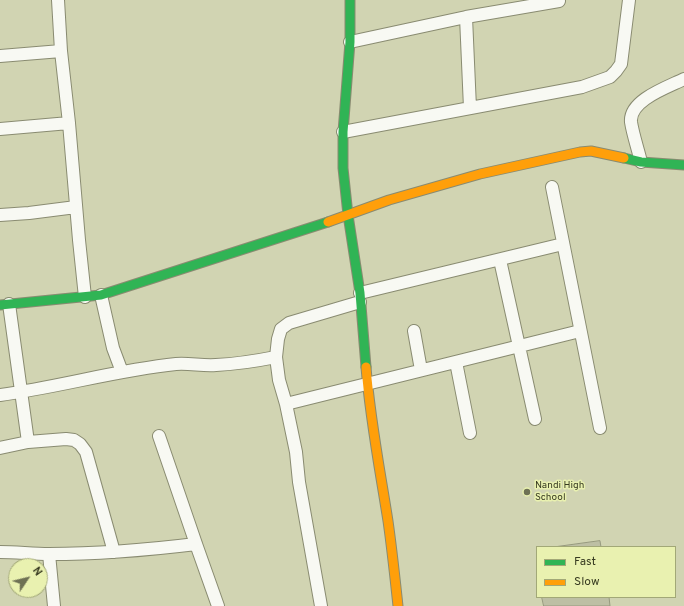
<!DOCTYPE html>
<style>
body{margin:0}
#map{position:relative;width:684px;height:606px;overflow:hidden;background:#d1d4b2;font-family:Overpass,sans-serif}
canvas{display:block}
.legend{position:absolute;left:536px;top:546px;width:140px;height:52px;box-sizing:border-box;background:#e9f1b0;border:1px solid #a2a877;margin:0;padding:5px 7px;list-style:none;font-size:12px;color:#383b21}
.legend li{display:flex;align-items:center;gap:8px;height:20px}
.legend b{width:20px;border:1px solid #a2a877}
.north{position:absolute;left:8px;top:558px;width:40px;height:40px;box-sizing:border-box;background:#e9f1b0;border:1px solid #a2a877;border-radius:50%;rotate:55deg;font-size:11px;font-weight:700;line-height:16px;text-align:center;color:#383b21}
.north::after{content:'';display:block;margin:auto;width:14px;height:18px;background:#6e7154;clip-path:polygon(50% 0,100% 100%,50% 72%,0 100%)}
</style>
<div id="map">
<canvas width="684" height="606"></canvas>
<ul class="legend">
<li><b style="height:5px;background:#30b455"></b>Fast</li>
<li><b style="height:5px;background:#ff9f0a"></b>Slow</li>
</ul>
<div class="north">N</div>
</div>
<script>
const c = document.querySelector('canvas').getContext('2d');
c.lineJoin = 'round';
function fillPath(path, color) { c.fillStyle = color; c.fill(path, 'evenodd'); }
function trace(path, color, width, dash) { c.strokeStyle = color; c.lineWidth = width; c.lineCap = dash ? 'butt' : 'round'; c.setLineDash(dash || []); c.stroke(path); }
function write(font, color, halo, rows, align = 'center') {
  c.font = font + ' Overpass,sans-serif'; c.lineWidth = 3; c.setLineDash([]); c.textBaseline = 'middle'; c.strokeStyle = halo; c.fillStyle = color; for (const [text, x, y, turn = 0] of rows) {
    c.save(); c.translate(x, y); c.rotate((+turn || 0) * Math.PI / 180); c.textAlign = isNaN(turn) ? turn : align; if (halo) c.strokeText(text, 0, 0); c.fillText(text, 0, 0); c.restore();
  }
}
const building = new Path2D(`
 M600 541 601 547H554Z
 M542 597H609L610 606H544Z`);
fillPath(building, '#bdbfa4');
trace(building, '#96997e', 1);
const street = new Path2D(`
 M58 0 61 51 69 123 79 240 85 297
 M466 17 470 108
 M350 42 466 17 559 1
 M0 56 61 51
 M0 129 69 123
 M343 132 582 87 610 77 616 71 621 64 629 0
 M641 162C638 149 633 135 631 122 629 100 668 87 684 79
 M552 187 600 428
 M0 215 29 213 76 207
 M500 260 535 419
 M360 293 563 244
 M101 295 113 348 122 372
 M9 304 28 442
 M414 331 421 370
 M456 362 470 433
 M0 395C59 387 117 370 176 364 190 363 202 366 216 365 236 364 256 361 276 357
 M286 404 580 331
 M159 436 196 544 218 606
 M0 448 28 442 66 439 74 440 80 444 86 452 114 552
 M0 552C16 552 33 554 49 554 98 554 147 550 196 544
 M49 554 54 606
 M321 606 299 482 296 452 286 404 279 380 276 357 278 339 281 329 289 323 360 302`);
const fast = new Path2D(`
 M350 0V42L343 132V168L348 215 360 293 366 367
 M624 158 641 162 684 165
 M0 305 101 295 328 222`);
const slow = new Path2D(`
 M328 222 389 200 480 174 580 152 591 151 624 158
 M366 367C370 419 380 470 388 521 392 549 395 578 398 606`);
trace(street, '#898b71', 14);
trace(fast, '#898b71', 11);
trace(slow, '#898b71', 11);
trace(street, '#f8f9f3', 12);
trace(fast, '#30b455', 9);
trace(slow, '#ff9f0a', 9);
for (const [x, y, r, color] of [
 [527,492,4,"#6e7154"]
]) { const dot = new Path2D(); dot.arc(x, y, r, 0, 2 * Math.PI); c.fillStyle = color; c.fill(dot); trace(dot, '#e9f1b0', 1.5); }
write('10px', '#383b21', '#e9f1b0', [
 ["Nandi High",535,486],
 ["School",535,498]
], 'left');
</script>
